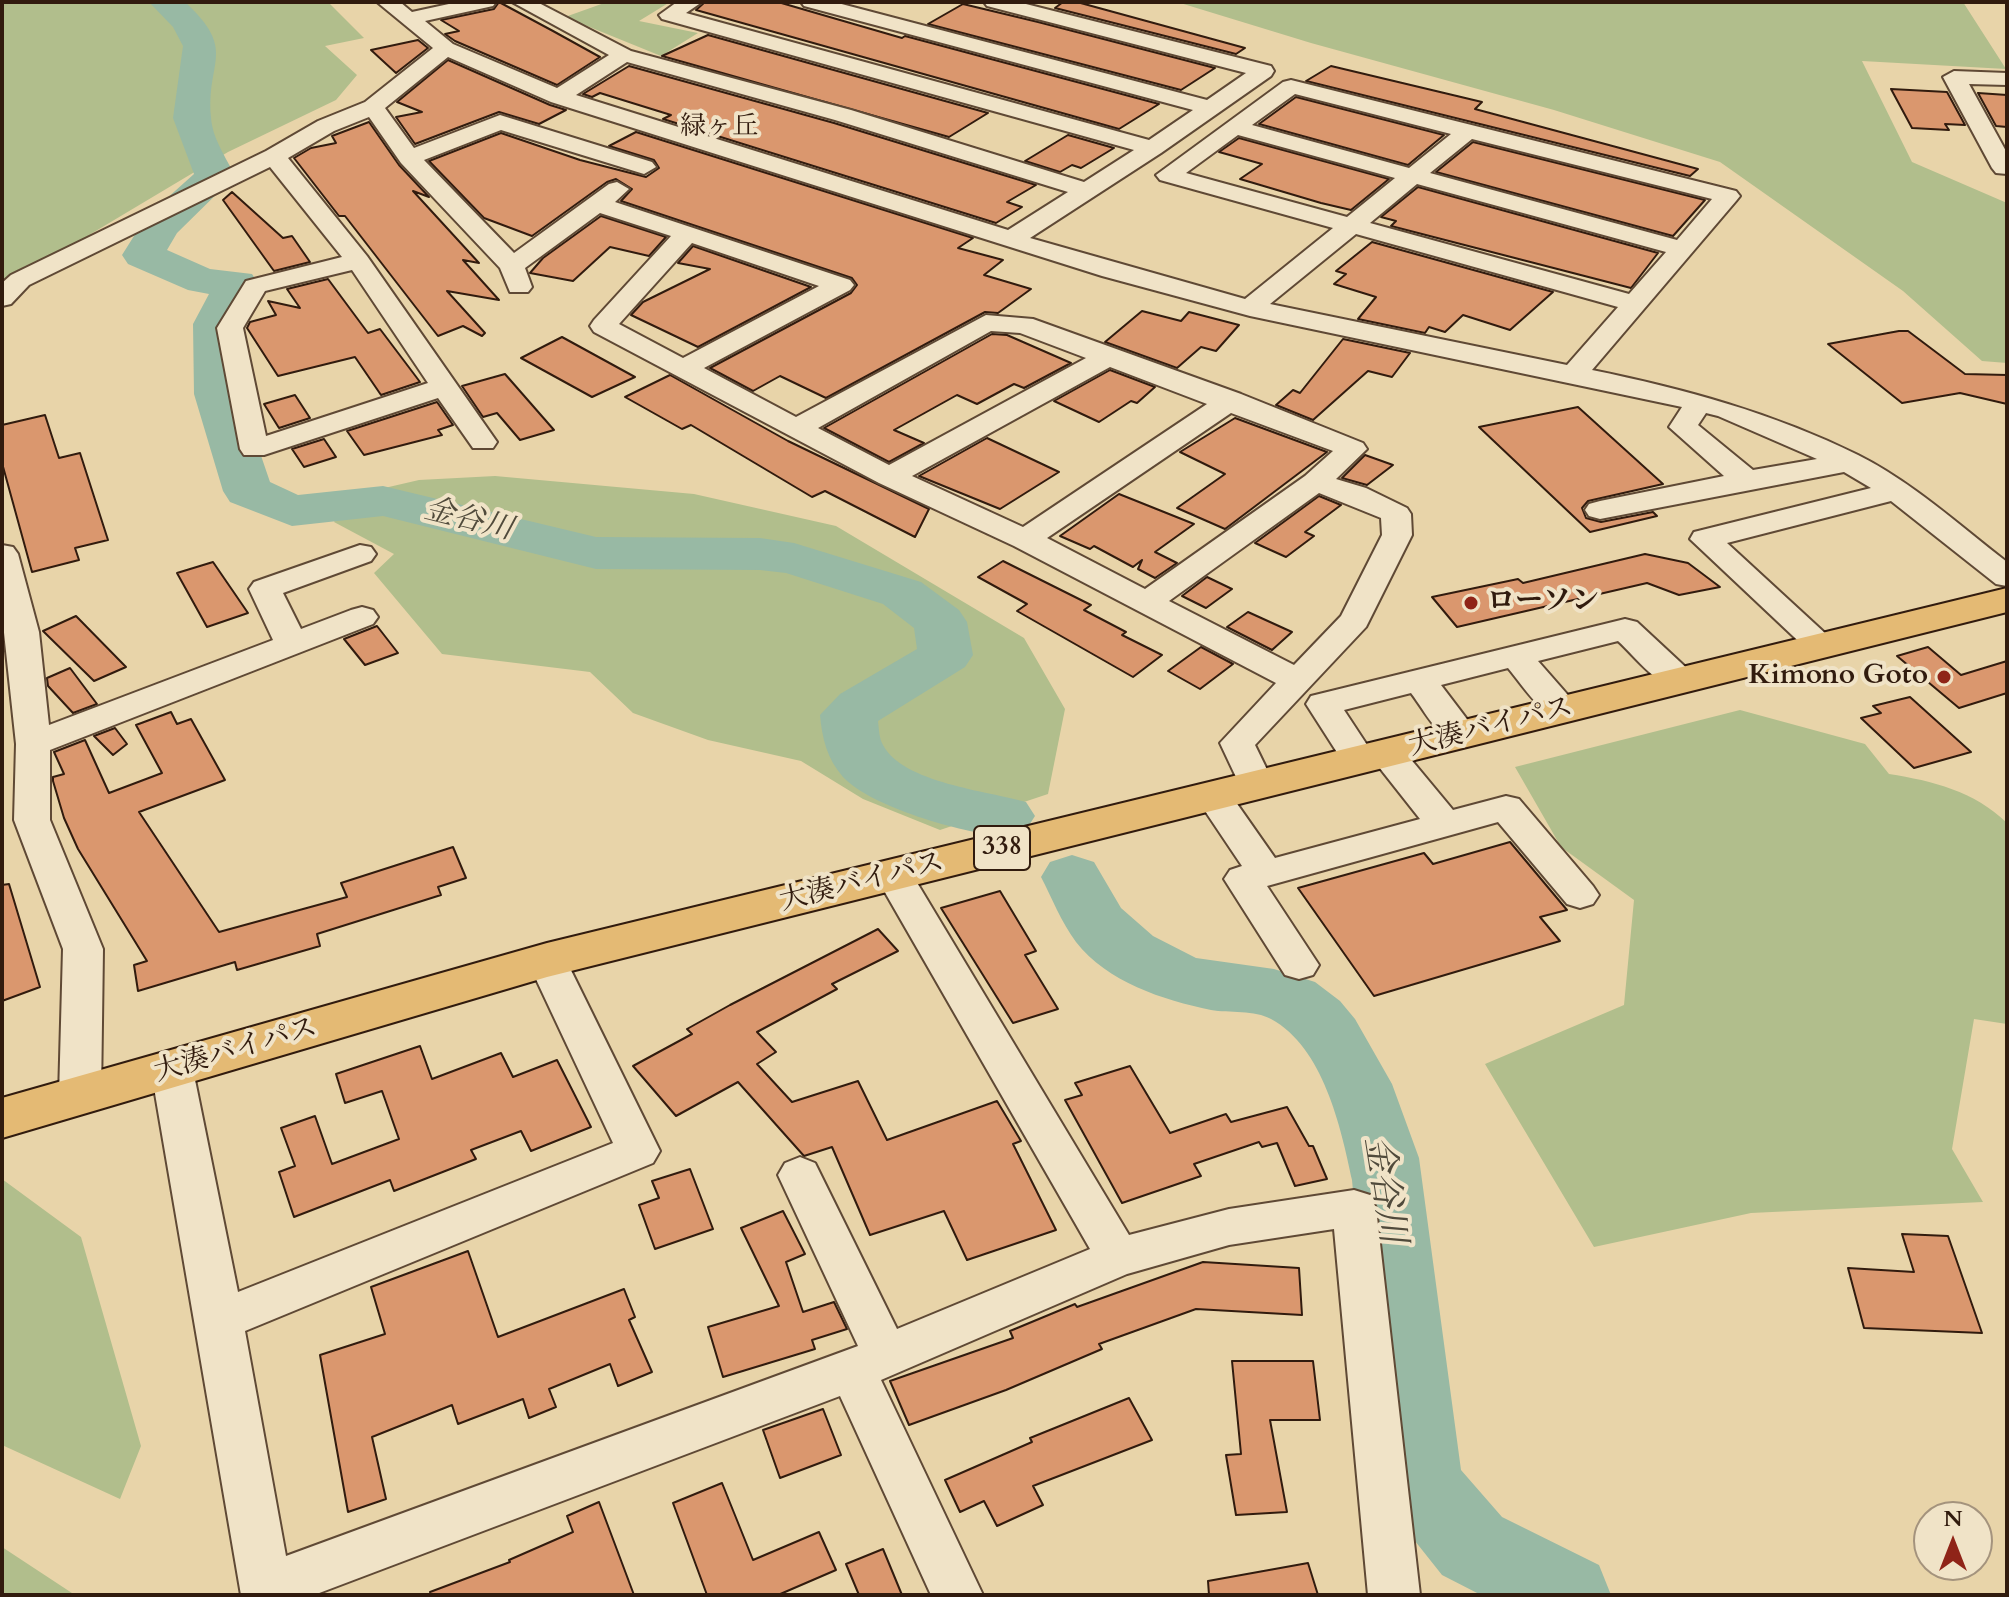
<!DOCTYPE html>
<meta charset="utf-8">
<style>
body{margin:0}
#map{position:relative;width:2009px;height:1597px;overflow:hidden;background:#e8d4a9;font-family:Cardo,serif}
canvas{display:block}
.frame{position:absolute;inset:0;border:4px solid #311b0e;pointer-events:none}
.north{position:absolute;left:1913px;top:1501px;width:80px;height:80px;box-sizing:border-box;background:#f0e3c7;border:2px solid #a4937d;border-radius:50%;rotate:0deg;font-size:22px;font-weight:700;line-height:32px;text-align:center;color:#311b0e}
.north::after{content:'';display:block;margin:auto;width:28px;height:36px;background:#8f2418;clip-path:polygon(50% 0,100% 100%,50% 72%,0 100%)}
</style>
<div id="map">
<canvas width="2009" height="1597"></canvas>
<div class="frame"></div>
<div class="north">N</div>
</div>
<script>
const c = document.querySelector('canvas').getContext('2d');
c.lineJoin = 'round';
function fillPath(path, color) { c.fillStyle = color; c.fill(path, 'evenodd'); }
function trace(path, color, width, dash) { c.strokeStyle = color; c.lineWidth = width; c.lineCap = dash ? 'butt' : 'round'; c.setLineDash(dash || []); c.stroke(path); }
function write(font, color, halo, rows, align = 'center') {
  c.font = font + ' Cardo,"Noto Serif JP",serif'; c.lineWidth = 8; c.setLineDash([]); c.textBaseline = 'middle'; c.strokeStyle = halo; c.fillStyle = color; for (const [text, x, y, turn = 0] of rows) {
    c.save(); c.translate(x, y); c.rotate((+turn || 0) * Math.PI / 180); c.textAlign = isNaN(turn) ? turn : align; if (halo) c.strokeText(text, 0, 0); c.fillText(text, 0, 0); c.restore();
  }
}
fillPath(new Path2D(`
 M2 2H328L364 38 325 46 357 75 336 100 228 152 2 287Z
 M607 2H670L639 21 698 33 661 56 565 17Z
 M1177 2H1963L2006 69 1862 61 1912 162 2007 203V363L1982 361 1903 291 1720 162 1554 110 1311 43Z
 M495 476 694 494 836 526 1024 638 1065 709 1048 794 940 830 863 799 801 761 708 740 633 713 590 672 442 654 374 573 394 554 334 522 350 496 419 480Z
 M1740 710 1865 744 1889 774C1933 781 1974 791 2007 823V1024L1974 1019 1952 1149 1983 1202 1751 1213 1594 1247 1485 1064 1624 1005 1634 900 1561 847 1515 767Z
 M2 1179 81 1237 141 1446 120 1499 2 1445Z
 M2 1547 75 1595H2Z`), '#b1be8c');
fillPath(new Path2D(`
 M149 2H185C238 51 206 60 211 117 212 138 226 157 235 176L177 233 167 250 210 269 252 274 258 283 237 324 240 394 270 482 298 495 383 486 596 537 760 538 794 543 921 582 959 610 967 622 973 655 965 667 878 721C879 729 879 738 883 745 903 783 988 791 1026 802L1035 816 1026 830C1019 833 1010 837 1003 836 962 833 871 807 843 777 827 759 822 738 820 715L840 694 917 649 914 628 883 604 786 573 760 570 596 569 383 516 292 526 230 502 223 491 194 394 193 324 209 294 188 290 128 264 122 255 146 217 194 174 173 118 183 46 173 27Z
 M1072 855 1094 862 1121 908 1153 936 1196 958 1274 969 1315 982 1340 1001 1355 1019 1392 1084 1419 1158 1461 1470 1502 1517 1599 1565 1611 1595H1481L1442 1575 1392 1512 1380 1485 1352 1180C1341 1127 1323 1047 1271 1019 1255 1010 1229 1013 1211 1010 1163 1000 1107 982 1076 942 1061 922 1052 898 1041 877L1050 862Z`), '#98b9a4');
const building = new Path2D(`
 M499 2 553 31 600 57 557 85 455 41 445 34 459 31 441 20 494 9Z
 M705 2H778L902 38 905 36 1159 104 1119 129 696 10Z
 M1063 2H1077L1245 48 1236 54 1055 8Z
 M963 4 1038 22 1215 68 1181 90 928 24Z
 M708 35 988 113 949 137 662 56Z
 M418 40 428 48 396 73 371 50Z
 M448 60 550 105 566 110 539 124 499 112 415 144 396 117 422 112 397 102Z
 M629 66 834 123 1036 185 1007 202 1022 207 996 223 663 119 671 115 600 93 592 97 583 94Z
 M1331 66 1482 102 1475 109 1698 169 1690 176 1306 81Z
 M1891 89 1947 92 1965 125 1945 124 1949 130 1912 128Z
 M1978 93 2007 95V127L1996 126Z
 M1296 97 1444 135 1408 165 1259 124Z
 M369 122 399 165 429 197 413 191 479 263 463 260 499 300 447 291 485 333 482 336 463 326 438 336 345 216H339L294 158 311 148 336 143 332 136Z
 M636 132 973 238 958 248 1003 260 984 275 1031 289 998 313 985 312 826 398 780 376 753 391 710 368 851 293 857 285 852 278 621 201 632 189 616 179 607 182 532 236 484 218 429 161 501 133 580 160 646 177 659 168 654 160 609 146Z
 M1068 135 1114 148 1081 168 1072 165 1060 172 1025 161Z
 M1239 138 1389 179 1351 210 1321 203 1240 179 1262 164 1219 152Z
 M1473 142 1705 200 1673 236 1436 172Z
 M1418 187 1658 253 1631 288 1391 226 1396 221 1381 217Z
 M232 192 283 238 292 236 310 262 274 271 223 200Z
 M601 216 666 237 649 256 610 247 573 281 530 273 543 258Z
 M1372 242 1553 292 1510 330 1463 315 1445 332 1429 327 1425 333 1358 319 1376 297 1334 284 1346 274 1336 271Z
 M693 246 811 287 698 347 631 315 643 302 710 269 678 263Z
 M328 279 368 333 380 329 420 382 381 395 355 357 278 376 247 328 250 322 276 315 268 301 300 308 287 289Z
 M1142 311 1181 321 1189 312 1239 325 1216 351 1201 347 1177 368 1105 342Z
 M1899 331H1908L1965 374 2007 375V404L1960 393 1902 403 1828 344Z
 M992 334 1007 335 1071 363 1024 388 1014 384 977 404 957 395 894 430 924 443 889 462 824 428Z
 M562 337 635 377 592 397 521 358Z
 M1343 339 1410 353 1392 377 1368 371 1313 420 1276 405 1293 390 1300 393Z
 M1110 370 1155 387 1137 403 1131 401 1099 422 1054 401Z
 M505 374 554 430 520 440 497 413 483 417 462 386Z
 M670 375 788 441 929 509 915 537 825 491 812 497 691 425 682 429 625 397Z
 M295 395 310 418 279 428 264 404Z
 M437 402 453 425 438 430 442 435 364 455 347 431Z
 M1578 407 1663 484 1588 501 1582 508 1586 518 1601 522 1653 512 1657 516 1590 532 1479 427Z
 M45 415 59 458 80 453 108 540 75 548 79 560 32 572 2 463V425Z
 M1235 418 1327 452 1225 529 1177 508 1225 474 1180 452Z
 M987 438 1059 472 1000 509 919 476Z
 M324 439 336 457 304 467 292 449Z
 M1365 455 1393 465 1367 485 1342 478Z
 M1119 494 1194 524 1155 552 1177 563 1155 578 1138 569 1142 560 1133 567 1094 546 1090 549 1060 536Z
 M1319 496 1341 505 1305 532 1314 536 1286 557 1255 543Z
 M1645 554 1688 563 1720 587 1679 595 1647 583 1457 627 1432 597 1518 579 1523 583Z
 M1003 561 1091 605 1084 610 1126 632 1122 635 1162 655 1133 677 1017 611 1027 604 978 577Z
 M213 562 248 613 207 627 177 573Z
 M1207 577 1232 589 1206 608 1182 596Z
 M1248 612 1292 632 1272 650 1227 627Z
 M76 616 126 667 94 681 43 631Z
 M377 626 398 653 365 665 344 639Z
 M1201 647 1233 664 1200 689 1168 671Z
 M1928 647 1961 675 2007 661V693L1959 708 1897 656Z
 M70 668 97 704 73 713 48 686 47 678Z
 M1910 697 1971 752 1914 768 1861 718 1881 713 1873 706Z
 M171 712 177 724 191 719 225 780 139 812 219 932 347 897 341 883 453 847 466 878 438 887 441 895 317 934 320 946 237 970 235 962 138 991 134 965 147 961 78 849 64 818 53 781V777L64 774 54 752 85 740 109 793 162 773 136 725Z
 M115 728 127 744 113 755 94 736Z
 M1510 842 1567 910 1540 917 1560 941 1374 996 1298 888 1424 853 1433 864Z
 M9 884 40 987 2 1001V885Z
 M1000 891 1036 951 1025 955 1058 1009 1013 1023 941 908Z
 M878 929 898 951 832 984 837 989 757 1032 776 1052 757 1064 792 1102 858 1081 887 1140 997 1101 1021 1141 1013 1144 1056 1230 967 1260 944 1211 870 1235 832 1147 804 1156 738 1082 676 1116 633 1066 692 1034 687 1029 730 1005Z
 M420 1046 432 1079 501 1053 513 1077 557 1060 591 1127 531 1151 521 1131 471 1150 476 1159 394 1191 390 1180 294 1217 279 1172 295 1166 281 1128 315 1116 332 1164 399 1139 382 1091 345 1103 336 1074Z
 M1130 1066 1170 1133 1226 1114 1231 1122 1287 1107 1309 1146H1313L1327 1179 1295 1186 1277 1143 1262 1147 1259 1142 1194 1164 1201 1176 1122 1203 1065 1100 1082 1095 1075 1083Z
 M690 1169 713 1229 655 1249 639 1205 659 1198 652 1181Z
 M783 1211 805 1254 786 1262 803 1312 834 1302 847 1329 812 1340 815 1349 723 1377 708 1327 779 1306 741 1228Z
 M1902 1234 1948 1236 1982 1333 1864 1328 1848 1268 1914 1272Z
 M468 1251 498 1337 624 1289 635 1317 629 1320 652 1372 618 1386 610 1364 549 1389 556 1407 529 1418 523 1399 458 1424 452 1405 372 1437 386 1499 348 1512 320 1355 385 1334 371 1287Z
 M1203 1262 1299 1268 1302 1315 1196 1309 1099 1344 1102 1349 1006 1390 909 1425 890 1381 1013 1338 1010 1331 1075 1304 1077 1307Z
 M1232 1361H1313L1320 1420H1270L1287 1512 1236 1515 1226 1455 1241 1454Z
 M1129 1398 1152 1440 1033 1486 1043 1505 997 1526 984 1501 960 1512 945 1480 1032 1442 1030 1438Z
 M823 1409 841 1455 780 1478 763 1430Z
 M722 1483 753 1560 819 1532 836 1570 778 1595H707L673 1503Z
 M599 1502 634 1595H431L430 1592 510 1562 509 1560 573 1532 567 1516Z
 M883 1549 902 1595H859L846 1564Z
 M1308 1563 1318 1595H1209L1208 1581Z`);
fillPath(building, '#da976e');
trace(building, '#311b0e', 2);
const minor = new Path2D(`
 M377 2H400L412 12 458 2H496L493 6 425 21 453 44 557 88 609 55 512 2H537L631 51 851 110 1084 182 1134 150 662 19 659 15 677 2H702L686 13 1149 140 1193 110 804 6 801 2H834L1207 100 1246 73 987 6 984 2H1018L1271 66 1274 71 1271 76 1161 153 1030 238 1245 299 1333 228 1160 180 1156 175 1283 82 1291 80 1736 191 1740 196 1736 201 1592 370C1685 389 1773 413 1858 455 1912 482 1959 525 2007 562V586L1996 584 1891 501 1727 543 1839 646 1835 653 1823 656 1811 653 1690 539 1694 532 1871 488 1844 472 1600 519 1589 516 1585 510 1589 504 1600 501 1724 476 1669 427 1682 407 1250 316 1102 276 551 102 448 57 385 108 414 148 500 115 652 162 656 167 644 174 501 130 424 160 514 253 609 184 617 182 629 189 615 202 850 280 854 285 850 290 704 368 796 417 986 315 1033 319 1241 394 1363 443 1367 449 1336 479 1366 488 1407 508 1411 514 1412 535 1366 627 1255 745 1275 786 1270 794 1257 798 1244 794 1220 743 1276 683 1014 546 879 483 594 332 590 326 594 320 671 236 600 213 525 268 532 287 528 292H510L500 268 401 163 369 117 334 131 288 158 367 256 497 442 493 448H473L438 398 264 455H244L240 449 217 328 246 281 342 257 270 167 29 285 11 304 2 306V283L11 275 266 151 318 121 365 102 433 48ZM627 62 835 120 1068 192 1008 230 576 95ZM1295 94 1451 134 1409 168 1252 125ZM1238 135 1395 178 1347 217 1186 173ZM1472 139 1712 199 1677 240 1430 173ZM1417 184 1666 252 1629 294 1370 223ZM1356 234 1618 307 1567 365 1270 304ZM692 243 819 286 683 358 619 324ZM352 270 428 383 266 436 243 328 265 291ZM991 331 1020 333 1086 358 889 465 818 428ZM1110 367 1207 404 1023 527 912 476ZM1231 413 1333 451 1305 476 1145 589 1047 538ZM1706 413 1718 416 1817 459 1753 470 1698 425ZM1319 493 1381 518 1382 535 1341 616 1294 665 1169 601Z
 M1954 71 2007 73V85L1969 84 2007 153V174L1996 173 1992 168 1943 77Z
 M2 545 13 547 18 554 39 632 49 725 273 640 249 589 254 582 360 545 371 547 376 554 371 561 283 593 301 629 351 610 362 607 373 610 378 617 373 624 50 750V820L103 949 101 1096 95 1108 80 1112 65 1108 59 1096 63 949 14 820 16 744 2 614Z
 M1625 619 1637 622 1693 674 1698 681 1693 688C1663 696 1639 660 1618 641L1538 661 1581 710 1576 718C1546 726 1526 689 1508 668L1441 685 1479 735 1474 743C1443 751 1428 715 1411 693L1344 710 1371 751 1375 745 1387 742 1399 745 1453 810 1506 796 1519 799 1593 886 1599 895 1593 904 1580 908 1567 904 1498 822 1267 886 1319 965 1313 975 1299 979 1285 975 1224 879 1230 870 1242 866 1195 796 1200 788 1213 784 1226 788 1275 858 1420 819 1375 762 1371 768 1359 772 1347 768 1306 704 1311 696Z
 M894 862 907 866 1129 1235 1229 1209 1354 1190 1370 1195 1376 1208 1420 1595H1368L1334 1229 1229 1245 1127 1274 881 1380 983 1595H931L840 1396 314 1595H241L151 1070 157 1059 172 1054 187 1059 193 1070 238 1292 613 1143 527 960 533 950 547 946 561 950 660 1151 653 1163 245 1331 286 1556 858 1346 778 1175 785 1163 800 1157 815 1163 897 1329 1090 1249 875 875 881 866Z`);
const highway = new Path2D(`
 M2007 588V612L547 977 2 1138V1098L547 943Z`);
trace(minor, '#5f4935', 4);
trace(highway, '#311b0e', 4);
fillPath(minor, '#f0e3c7');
fillPath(highway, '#e4ba74');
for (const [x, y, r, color] of [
 [1471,603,8,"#8f2418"],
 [1944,677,8,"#8f2418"]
]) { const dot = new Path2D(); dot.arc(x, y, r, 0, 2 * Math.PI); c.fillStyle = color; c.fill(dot); trace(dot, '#f0e3c7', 3); }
write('26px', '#311b0e', '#f0e3c7', [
 ["緑ヶ丘",719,128]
]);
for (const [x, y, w] of [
 [1002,848,56]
]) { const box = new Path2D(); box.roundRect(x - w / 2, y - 22, w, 44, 6); c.fillStyle = '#f0e3c7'; c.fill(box); trace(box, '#311b0e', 2); }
write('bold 26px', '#311b0e', null, [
 ["338",1002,848]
]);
write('bold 28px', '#311b0e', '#f0e3c7', [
 ["ローソン",1487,603],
 ["Kimono Goto",1928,677,"right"]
], 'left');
write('28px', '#311b0e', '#f0e3c7', [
 ["大湊バイパス",1491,728,-14],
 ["大湊バイパス",862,883,-14],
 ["大湊バイパス",236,1051,-16]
]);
write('italic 30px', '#504a3b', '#f0e3c7', [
 ["金谷川",468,521,14]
]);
write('italic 36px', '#504a3b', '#f0e3c7', [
 ["金谷川",1383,1190,81]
]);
</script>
